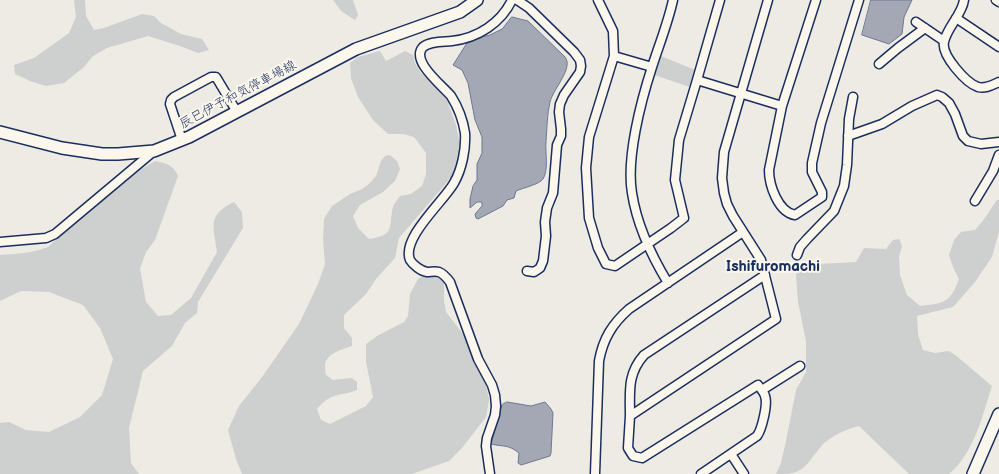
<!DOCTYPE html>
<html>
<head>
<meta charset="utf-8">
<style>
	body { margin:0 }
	canvas { display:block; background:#eeebe4 }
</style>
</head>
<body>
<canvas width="999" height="474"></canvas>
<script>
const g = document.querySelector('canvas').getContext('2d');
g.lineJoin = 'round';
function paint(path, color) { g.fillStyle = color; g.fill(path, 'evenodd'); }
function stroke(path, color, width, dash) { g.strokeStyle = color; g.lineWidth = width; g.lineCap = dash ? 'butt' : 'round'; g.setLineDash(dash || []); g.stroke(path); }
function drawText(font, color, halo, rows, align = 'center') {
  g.font = font + ' "Balsamiq Sans","Klee One",sans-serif'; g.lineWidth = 4; g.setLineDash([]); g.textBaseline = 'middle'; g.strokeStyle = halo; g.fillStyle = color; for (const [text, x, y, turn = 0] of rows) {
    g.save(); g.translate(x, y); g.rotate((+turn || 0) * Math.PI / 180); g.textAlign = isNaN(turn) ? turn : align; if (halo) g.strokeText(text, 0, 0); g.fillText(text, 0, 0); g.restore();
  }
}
const green = new Path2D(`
	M74 0H85L86 16 94 30 104 28 142 14 154 16 161 23 181 34 202 39 209 50 198 53 180 46 148 36 107 48 93 56 84 67 64 83 46 86 30 81 15 74 14 65 34 58 69 33 76 17Z
	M333 0H353L358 15 355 20 341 11Z
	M380 51 386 61 405 51 413 55 415 63 421 73 432 83 447 100 456 125 461 149 454 174 399 238 395 258 376 279 366 294 344 315V328L352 338V346C344 349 327 353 325 364 325 367 325 372 326 375L333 380 352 378 357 382V390C338 397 332 392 317 409L321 420 330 424 366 406 373 397 366 362V344L377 336 404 322 408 316 410 294 418 279 431 271 436 272 444 283V301L446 312 463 334 486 384 489 400 486 417 462 448 449 461 412 474H242L236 459 228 430 239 406 262 377 299 324 318 284 325 264 323 239 324 219 332 206 350 194 362 189 369 184 376 176 381 161 385 156 390 155 397 161 400 169 395 181 383 192 360 205 353 216 358 228 369 239C396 235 388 227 393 207 394 204 397 200 400 196L411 194 422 186 426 174V153L414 137 403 134H388L373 120 358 97 351 78 350 63 358 57Z
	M661 56 695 70 690 87 654 75Z
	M155 161C167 163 173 165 178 176L155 240 146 252 140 269 146 302 158 316 171 315 191 298 217 252C214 226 206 216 234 202L242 212 243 228 198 302 197 313 185 323 172 346 143 371 129 428 131 463 139 474H0V423L9 422 26 430 49 432 80 417 102 395 113 359 100 328 83 305 49 292 21 291 0 301V255C17 254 32 253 48 247 81 216 116 183 155 161Z
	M997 200H999V231L992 257 975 282 953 307 917 316 918 334 923 350 935 353 948 351 954 354 992 386C982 417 974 453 949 474H909L859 426C846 429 834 435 823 444 820 447 818 451 815 454 802 472 798 474 776 474L781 463 786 441 796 390 806 372V341L798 302 796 275 800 265 856 262 864 248 886 249 893 240 899 239 902 246 899 257 900 275 907 295 920 306C945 303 950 303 959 279L953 267 949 255 954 240 961 232 975 230 982 222Z`);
const water = new Path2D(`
	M871 0H912L904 17 902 34 889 44 862 35Z
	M512 17 528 21 565 57C574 68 553 89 550 102 547 114 547 129 546 142 545 153 549 169 543 179 540 184 523 188 516 191L514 198 507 200 503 206 478 219 476 218 475 214 482 206V202H477L470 208V199L473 186 477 180V164L482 153V137L475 120 468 83 462 70 453 65 467 43 481 37 490 35 502 29Z
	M507 402 531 406 545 402 551 409 553 413 551 453 550 456 521 465 518 463 519 453C508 444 503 447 491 444L502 405Z`);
const minor = new Path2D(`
	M517 0 529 8 574 52 580 60 581 66 580 72 564 95 560 104 559 112 561 129V136L557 145 553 193 547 208 545 222 546 236 543 261 540 268 534 272 527 271
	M598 0 613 31 614 56 589 137 586 168 589 218 598 248 606 264 615 266 671 228 684 218 675 180 679 140 697 80 720 0
	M816 0 782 106 769 170C769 185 778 212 795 215L822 197V192L812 172V163L821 123 859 0
	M964 0C962 15 947 27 944 42 941 55 966 83 978 87 986 89 992 85 999 82
	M996 0 999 2
	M956 18 999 47
	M916 22 944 41
	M614 56 652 67
	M879 64 898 48 925 28
	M697 80 782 106
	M848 136 882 124 912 106 937 95 942 97 949 103 955 114 963 136 968 141 981 144 999 142
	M182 140 170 104 171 100 174 97 211 77H216L237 112
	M975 201 993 171 999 155
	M0 242 46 238 55 234 154 151
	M797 255 800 247 807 239 834 211 844 186 847 165 849 119 853 97
	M668 283C651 255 637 226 632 193 626 158 641 101 652 67 659 45 668 23 673 0
	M762 390 800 366
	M630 416C630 392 627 374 644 355L765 275
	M731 454 744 474
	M490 474 486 446 487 438 495 415 496 406 495 395 492 385 478 359 450 282C447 278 444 274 439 272 435 271 431 272 427 272 421 271 413 265 410 260 401 238 444 201 454 183 462 169 466 149 465 133 463 120 458 107 451 96 443 86 410 61 423 47 430 41 444 42 452 41 478 38 501 23 512 0
	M595 474 599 361C603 339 612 324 629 309L743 232
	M701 474 757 436C762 429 768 404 765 396 764 392 760 388 758 385L642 458 633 456 628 448 630 416 776 319 761 260 733 216 727 204 724 193 722 178 724 152 768 0`);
const major = new Path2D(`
	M0 132 62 148 102 154H118L154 151 189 137 356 49 460 12 477 0
	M973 474 999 414`);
const streetNames = [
	["辰巳伊予和気停車場線",238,95,-28]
];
const quarterNames = [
	["Ishifuromachi",773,267]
];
paint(green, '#cecfcf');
paint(water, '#a3a8b4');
stroke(water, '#6d7892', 1);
stroke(minor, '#1b2f5e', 11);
stroke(major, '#1b2f5e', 14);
stroke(minor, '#fbf7ec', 8);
stroke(major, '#fbf7ec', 11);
drawText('13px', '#1b2f5e', '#fbf7ec', streetNames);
drawText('bold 15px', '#1b2f5e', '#fbf7ec', quarterNames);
</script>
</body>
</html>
